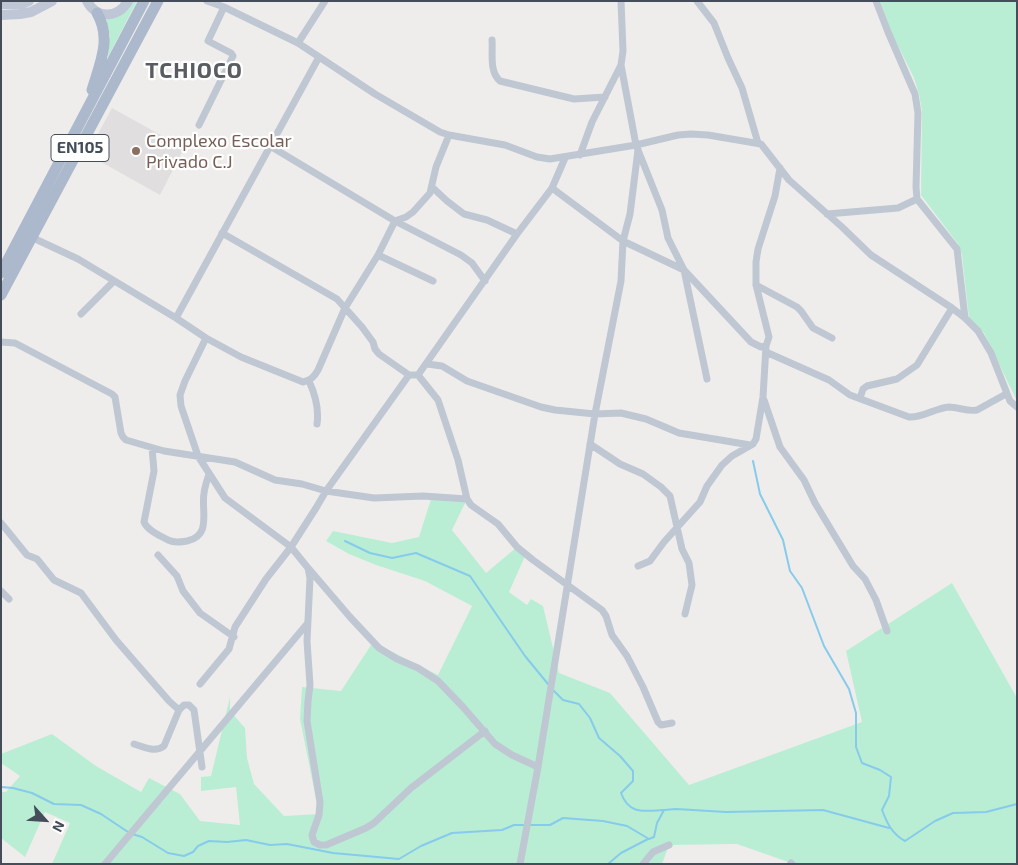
<!DOCTYPE html>
<html>
<head>
<meta charset="utf-8">
<style>
	body { margin:0 }
	#map { position:relative; width:1018px; height:865px; overflow:hidden; background:#efedec; font-family:"Exo 2",sans-serif }
	canvas { display:block }
	.frame { position:absolute; inset:0; border:2px solid #454d5a; pointer-events:none }
	.north { position:absolute; left:20px; top:795px; width:50px; height:50px; -webkit-text-stroke:4px #fff; paint-order:stroke; rotate:116deg; font-size:14px; font-weight:700; line-height:20px; text-align:center; color:#454d5a }
	.north::after { content:''; display:block; margin:auto; width:18px; height:22px; background:#454d5a; clip-path:polygon(50% 0,100% 100%,50% 72%,0 100%) }
</style>
</head>
<body>
<div id="map">
<canvas width="1018" height="865"></canvas>
<div class="frame"></div>
<div class="north">N</div>
</div>
<script>
const g = document.querySelector('canvas').getContext('2d');
g.lineJoin = 'round';
function paint(path, color) { g.fillStyle = color; g.fill(path, 'evenodd'); }
function stroke(path, color, width, dash) { g.strokeStyle = color; g.lineWidth = width; g.lineCap = dash ? 'butt' : 'round'; g.setLineDash(dash || []); g.stroke(path); }
function drawText(font, color, halo, rows, align = 'center') {
  g.font = font + ' "Exo 2",sans-serif'; g.lineWidth = 4.5; g.setLineDash([]); g.textBaseline = 'middle'; g.strokeStyle = halo; g.fillStyle = color; for (const [text, x, y, turn = 0] of rows) {
    g.save(); g.translate(x, y); g.rotate((+turn || 0) * Math.PI / 180); g.textAlign = isNaN(turn) ? turn : align; if (halo) g.strokeText(text, 0, 0); g.fillText(text, 0, 0); g.restore();
  }
}
const education = new Path2D(`
	M112 108 184 148 160 195 87 154Z`);
const green = new Path2D(`
	M133 1H137L108 57 110 35 106 20C118 16 127 14 133 1Z
	M880 1H1017V401L984 333 969 318 962 255 958 244 921 195 922 111 919 94 914 78 891 32Z
	M432 496 467 499 452 530 486 573 517 547 526 554 509 592 527 605 531 599 543 606 559 673 610 693 689 785 862 722 846 651 952 583 1017 698V864H794L737 844 669 845 662 864H52L70 823 45 812 25 857 1 838V792H6L20 776 1 763V754L52 734 96 766 141 792 149 778 180 794 200 821 240 825 236 787 201 791V777L211 776 230 697V711L245 728 247 758 254 784 284 816 319 814 300 719 302 687 341 691 373 642 438 675 472 606 425 581 376 565 349 554 326 541 333 531 392 543 419 537Z`);
const stream = new Path2D(`
	M753 461 760 494 783 540 790 571 802 588 824 646 849 689 856 713V747L862 763 880 770 891 777 889 796 882 810C887 823 892 834 905 841L935 821 953 813 986 812 1017 804
	M345 541 370 553 392 558 416 553 470 576 525 656 548 684
	M553 690 563 700 579 704 590 718 599 738 620 756 633 771V781L621 793C629 815 644 811 663 810
	M1 787 13 788 32 793 54 804 81 805 101 814 128 832
	M530 825H550L563 818 603 821 627 826 649 839 654 837 657 823 664 810 676 809 726 812 823 810 889 828
	M132 834 142 837 168 853 184 856 193 852 198 846 209 841 227 842 246 840 270 845 287 844 333 853 399 859 421 846 452 833 502 830 514 825H526
	M608 864 621 853 648 839`);
const street = new Path2D(`
	M207 1 224 7 298 43 375 94 440 132 449 135 505 145 537 157 550 159 636 145 678 135 691 134 708 135 761 144 789 180 842 227 871 255 952 308 965 318 978 331 991 353 1010 401 1017 407
	M697 1 714 23 728 58 742 88 758 143
	M876 1 888 32 915 94 918 113 916 187 917 199 957 249 965 318
	M492 40C493 53 489 72 500 81L574 99 605 97
	M298 43 325 1
	M621 65 636 145 662 210 668 238 684 270 751 342 761 347 766 346
	M199 125 233 56 231 53 208 41 224 7
	M270 146 395 221 461 255 472 263 485 281
	M580 155 592 122 621 65 623 51 621 1
	M432 187 447 201 464 214 487 220 517 234
	M552 188 623 241 684 270
	M827 214 898 208 917 199
	M222 233 337 299 362 327 373 342 375 349 379 354 409 375H418L438 400 458 460 467 499 471 505 498 524 517 547 533 560 602 610 606 616 612 635 627 656 643 687 658 722 661 725 672 723
	M31 237 78 259 176 318 206 338 241 357 303 382C311 380 314 377 318 370L345 308 378 255 395 221 406 217 413 212 430 193 436 167 449 135
	M378 255 433 281
	M684 270 707 379
	M756 285 797 307 801 311 813 328 832 338
	M81 314 114 281
	M176 318 319 57
	M206 338 185 381 180 395 181 406 198 456 225 498 291 547 308 568 310 578 307 641 310 685 308 701 307 721 320 802 319 815 312 835 314 842 320 845H326L366 828 374 823 411 788 485 731
	M1 342 15 343 112 394 115 397 121 433 123 437 126 440 164 451 235 462 275 480 302 484 326 491 374 498 423 496 467 499
	M766 352 829 380 850 395 909 417C923 418 935 408 949 407 958 407 968 412 977 410L1006 394
	M427 364 442 366 467 381 541 407 555 410 595 414 621 413 646 419 679 433 750 445
	M418 375 517 234 552 188 565 158
	M309 381C315 394 319 410 317 424
	M860 398 863 389 867 386 897 379 917 365 952 308
	M764 400 780 447 804 480 815 503 853 566 865 579 876 600 887 631
	M590 444 620 464 643 474 661 487 670 496 682 549 689 563 692 585 685 614
	M152 448 154 471 144 522C147 530 160 536 168 540 175 543 180 542 187 541 212 536 201 511 204 493 205 486 207 480 209 474
	M1 523 27 555 37 559 54 580 81 593 116 640 169 701 179 710
	M158 555 177 576 183 591 200 613 234 637
	M638 566 650 561 664 542 700 502 707 486 722 465 732 456 753 444 756 439 763 397 766 346 769 337 756 285V262L758 249 775 196 780 168
	M309 569 350 617 379 648 397 659 418 668 438 681 463 707 495 744 512 755 538 767
	M1 591 9 599
	M200 684 229 649 235 627 266 579 291 547 316 508 326 491 409 375
	M134 744C144 747 155 753 164 746L179 710 184 705H189L194 710 202 767
	M791 863 792 864
	M105 864 307 624
	M520 864 538 767 595 414 621 281 623 241 630 214 638 150
	M643 864 653 852 669 845`);
const secondary = new Path2D(`
	M87 1C96 19 118 19 128 1
	M1 4H21L29 1
	M1 15 20 14 31 12 52 1`);
const primary = new Path2D(`
	M92 90C100 63 112 39 97 13
	M1 273 144 1
	M1 295 158 1`);
const markers = [
	[136,151,5,"#8d6e63"]
];
const shields = [
	[80,148,58]
];
const shieldNames = [
	["EN105",80,148]
];
const educationNames = [
	["Complexo Escolar",146,141],
	["Privado C.J",146,162]
];
const districtNames = [
	["TCHIOCO",194,71]
];
paint(education, '#e0dede');
paint(green, '#b9eed4');
stroke(stream, '#86cbeb', 2);
stroke(street, '#bfc7d2', 7);
stroke(secondary, '#bfc7d6', 10);
stroke(primary, '#acb8cc', 11);
for (const [x, y, r, color] of markers) { const dot = new Path2D(); dot.arc(x, y, r, 0, 2 * Math.PI); g.fillStyle = color; g.fill(dot); stroke(dot, '#fff', 2); }
for (const [x, y, w] of shields) { const box = new Path2D(); box.roundRect(x - w / 2, y - 13.5, w, 27, 4); g.fillStyle = '#fff'; g.fill(box); stroke(box, '#454d5a', 1); }
drawText('bold 16px', '#454d5a', null, shieldNames);
drawText('18px', '#785e54', '#fff', educationNames, 'left');
g.letterSpacing = '1px';
drawText('bold 22px', '#595c61', '#fff', districtNames);
g.letterSpacing = '0px';
</script>
</body>
</html>
